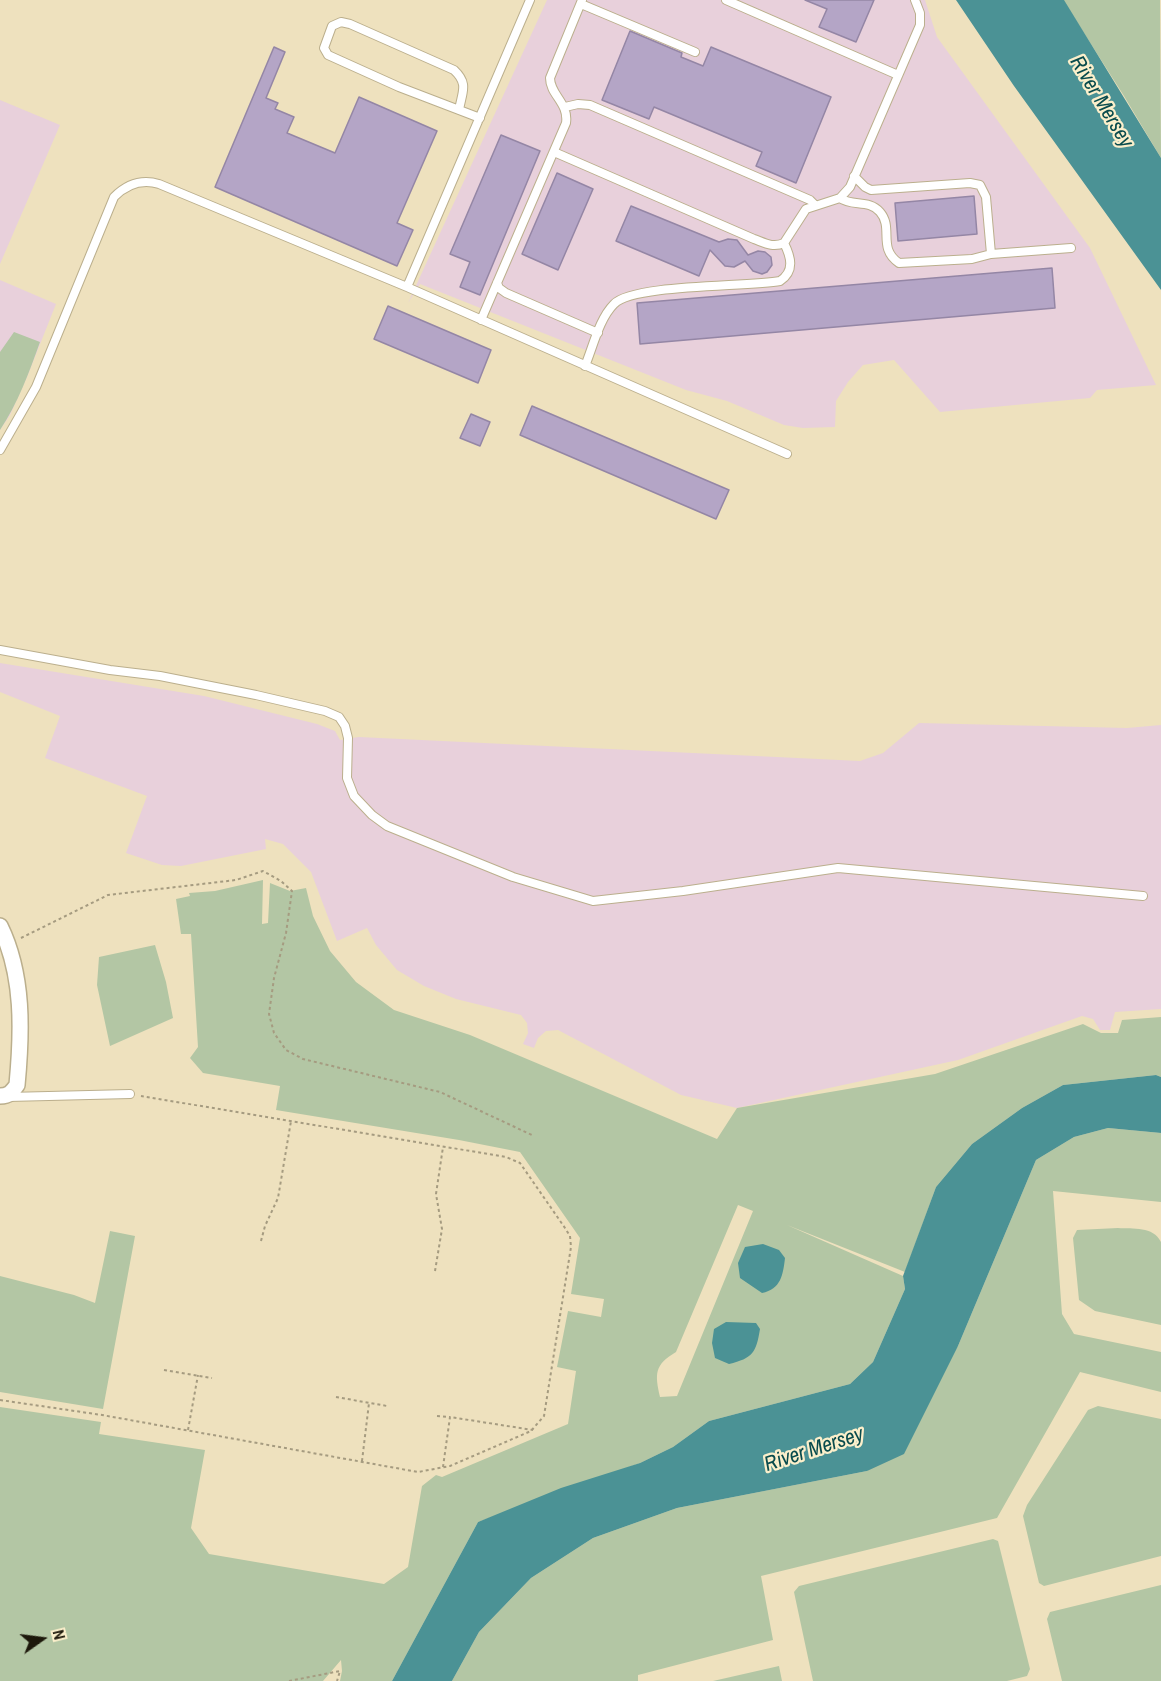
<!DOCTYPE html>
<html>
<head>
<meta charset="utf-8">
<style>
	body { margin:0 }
	#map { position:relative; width:1161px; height:1681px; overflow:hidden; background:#eee1be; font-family:"Archivo Narrow",sans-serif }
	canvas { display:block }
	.north { position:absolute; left:12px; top:1609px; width:60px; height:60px; -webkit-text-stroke:4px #fbefcb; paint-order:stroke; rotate:76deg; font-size:16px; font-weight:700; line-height:24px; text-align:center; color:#1d180b }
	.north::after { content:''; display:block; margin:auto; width:21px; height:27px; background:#1d180b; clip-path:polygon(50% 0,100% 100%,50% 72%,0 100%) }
</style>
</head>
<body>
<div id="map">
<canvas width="1161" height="1681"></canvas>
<div class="north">N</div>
</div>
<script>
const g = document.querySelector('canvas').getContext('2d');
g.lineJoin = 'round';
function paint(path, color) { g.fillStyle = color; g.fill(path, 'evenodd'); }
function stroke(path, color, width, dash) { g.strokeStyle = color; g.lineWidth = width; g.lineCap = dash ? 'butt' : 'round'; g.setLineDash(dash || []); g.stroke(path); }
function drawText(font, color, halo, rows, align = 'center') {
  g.font = font + ' "Archivo Narrow",sans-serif'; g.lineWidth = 4.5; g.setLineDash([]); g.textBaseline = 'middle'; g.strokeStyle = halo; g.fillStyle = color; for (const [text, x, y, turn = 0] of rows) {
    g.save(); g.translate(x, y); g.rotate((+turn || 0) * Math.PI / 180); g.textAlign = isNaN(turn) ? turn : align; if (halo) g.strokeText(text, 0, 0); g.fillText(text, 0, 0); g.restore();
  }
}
const industrial = new Path2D(`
	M547 0H925L937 37 1090 248 1156 385 1097 390 1090 398 940 412 894 360 863 365 848 382 836 401 835 427 803 428 784 425 727 401 686 390 420 284 408 303Z
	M0 100 60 125 0 264Z
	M0 280 56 304 27 377 10 415 0 430Z
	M0 663 204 696 317 724 335 731 340 740 359 737 860 761 883 753 919 723 1127 728 1161 725V1009L1115 1012 1110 1030H1100L1093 1019 1082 1016 958 1060 737 1108 681 1095 558 1030 546 1031 538 1038 534 1048 523 1044 528 1033 527 1023 521 1015 456 999 424 986 397 970 376 945 367 928 337 941 311 872 283 844 265 839 266 849 181 866 162 865 126 853 147 796 45 758 60 716 0 692Z`);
const green = new Path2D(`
	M1063 0H1160L1161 158 1124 96Z
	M14 332 40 342C29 373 18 403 0 430V352Z
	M263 880 262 924 268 923 270 883 290 891 306 888 313 916 330 951 356 982 394 1010 470 1035 717 1139 737 1108 935 1074 1083 1024 1101 1033H1118L1122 1020 1161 1017V1077L1156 1075 1063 1085 1022 1108 972 1144 936 1187 905 1272 787 1225 903 1276 905 1289 873 1362 850 1384 709 1421 673 1447 640 1463 478 1522 392 1681H340L342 1671 341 1660 323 1681H0V1407L101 1422 99 1434 205 1450 191 1528 209 1554 384 1584 408 1567 422 1486 436 1475 442 1477 568 1424 576 1371 557 1367 568 1311 601 1317 604 1299 571 1294 580 1238 520 1152 459 1140 276 1110 280 1086 203 1073 190 1058 198 1047 191 934H181L176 899 190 896 189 893 215 891ZM738 1205 753 1211 677 1396 660 1397C655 1374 654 1365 676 1352Z
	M155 945 166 982 173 1018 110 1046 97 985 99 957Z
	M1108 1128 1161 1133V1202L1053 1191 1062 1314 1074 1334 1161 1352V1392L1080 1372 997 1518 761 1576 773 1640 638 1675V1681H452L479 1632 531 1578 593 1538 677 1508 867 1471 958 1346 1036 1160 1074 1137Z
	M1118 1228C1133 1229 1153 1226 1161 1242V1325L1095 1311 1079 1300 1073 1238 1077 1230Z
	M110 1231 135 1236 103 1409 0 1392V1276L74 1295 95 1303Z
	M1098 1406 1161 1419V1556L1044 1586 1039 1583 1023 1516 1027 1505 1088 1410Z
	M993 1539 998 1541 1030 1669 1027 1676 1007 1681H813L794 1592 799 1586Z
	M1161 1585V1681H1062L1047 1619 1050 1612Z
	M779 1666 782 1681H713Z`);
const water = new Path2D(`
	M956 0H1064L1161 158V290L1014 86Z
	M1156 1075 1161 1077V1133L1108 1128 1074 1137 1036 1160 958 1346 904 1454 867 1471 677 1508 593 1538 531 1578 479 1632 452 1681H392L478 1522 561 1488 640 1463 673 1447 709 1421 850 1384 873 1362 905 1289 903 1276 936 1187 972 1144 1022 1108 1063 1085Z
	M763 1244 779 1250 785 1258C783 1275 781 1289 762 1293L740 1278 738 1263 745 1247Z
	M726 1322 756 1323 760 1329C756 1353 753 1358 729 1364L715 1358 712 1343 714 1329Z`);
const building = new Path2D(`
	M805 0H874L856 42 819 27 827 9Z
	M630 31 682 53 681 57 703 66 711 47 831 97 796 183 756 166 762 152 654 107 649 119 602 100Z
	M274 47 285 52 266 98 278 103 275 109 294 117 287 133 335 153 359 97 437 131 397 223 413 230 397 266 215 187Z
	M501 135 540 151 480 295 460 287 470 262 450 254Z
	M557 173 593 189 558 270 522 254Z
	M974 196 977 234 898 241 895 203Z
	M631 206 719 242 728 239 737 240 748 255 758 251 765 252 771 257 772 265 767 272 762 274 753 271 745 261 734 267 725 266 710 250 699 276 616 241Z
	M1052 268 1055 308 640 344 637 303Z
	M388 306 491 350 478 383 374 339Z
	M532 406 729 490 716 519 520 435Z
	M471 414 490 422 480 446 460 438Z`);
const path = new Path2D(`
	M21 938 108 895 236 880 263 871 281 881 292 891 286 933 274 978 269 1014 274 1033 286 1050 303 1059 440 1092 534 1136
	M261 1241 265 1226 278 1198 291 1121
	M435 1271 442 1229 436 1194 443 1147
	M164 1370 212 1378
	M336 1397 387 1406
	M0 1400 102 1415 418 1472 450 1466 531 1431 544 1416 571 1247 570 1236 565 1228 520 1163 506 1157 141 1096
	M437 1416 450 1417
	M188 1430 198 1375
	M362 1461 369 1403
	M443 1467 450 1417 533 1430
	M289 1681 340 1671 337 1681`);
const lane = new Path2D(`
	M726 0 898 75
	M581 4 695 52
	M565 107 578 104 590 105 810 200 815 205
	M459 110C462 92 469 84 454 70L350 24 341 22 332 26 324 48 328 55 399 87 480 118
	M554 152 754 239C765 243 773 248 784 243L806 209 840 198 850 187 920 25V13L915 0
	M854 176 865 187 871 190 970 183 980 185 986 197 991 254
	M840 198C852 207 869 199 880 212 894 228 877 248 899 263L972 259 991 254 1071 248
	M497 283 499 288 506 293 598 333
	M407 287 530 0
	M481 320 566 123C569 103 550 95 550 78L582 0
	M585 366C593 347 599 319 614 304 633 284 747 287 780 281 795 271 791 257 784 243
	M0 450 36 387 114 197C127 184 142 179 159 184L407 287 787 454
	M0 650 110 670 160 676 256 695 325 711 339 717 345 726 348 738 347 778 354 796 372 815 387 826 513 877 593 901 683 891 838 868 1143 896
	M8 1097 130 1094`);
const street = new Path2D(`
	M0 926C24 975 22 1032 17 1085 12 1092 9 1096 0 1096`);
const waterNames = [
	["River Mersey",1101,102,59],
	["River Mersey",814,1450,-18]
];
paint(industrial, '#e8d0db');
paint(green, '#b3c6a4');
paint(water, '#4b9295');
paint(building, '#b4a5c6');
stroke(building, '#9486a5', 1.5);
stroke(lane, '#bbaf8d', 10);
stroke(street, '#bbaf8d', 18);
stroke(path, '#a59b80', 2, [3, 3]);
stroke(lane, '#fff', 8);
stroke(street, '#fff', 15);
drawText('italic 21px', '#094b4d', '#fbefcb', waterNames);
</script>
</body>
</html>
